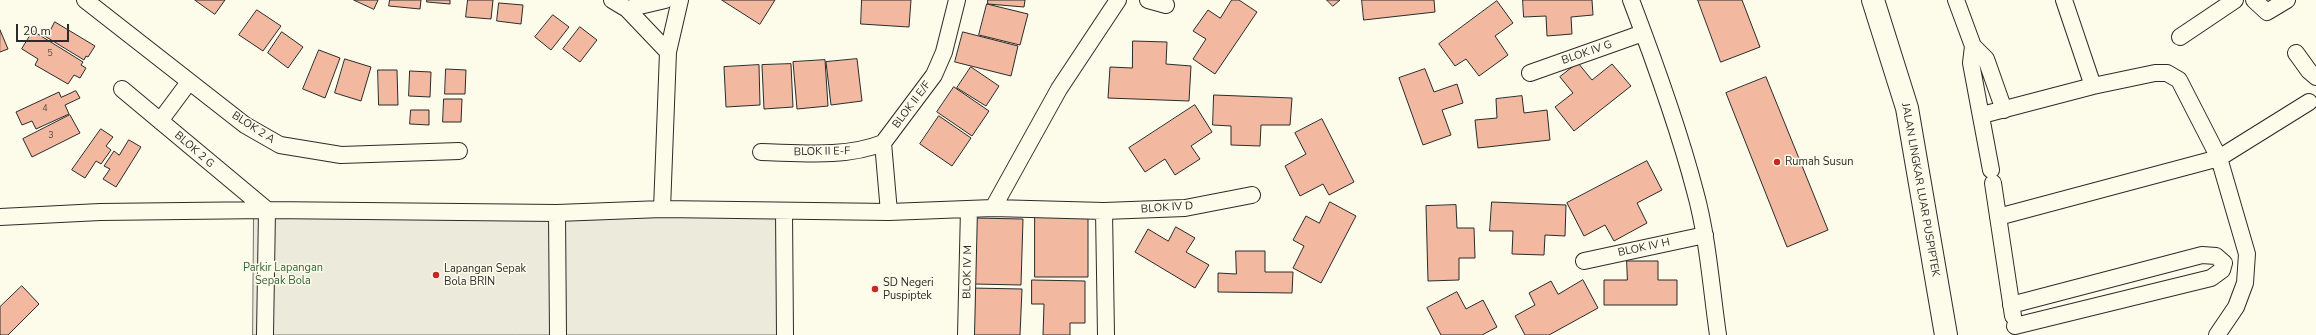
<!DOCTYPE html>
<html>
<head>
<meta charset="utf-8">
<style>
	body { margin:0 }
	#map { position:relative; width:2316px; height:335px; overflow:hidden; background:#fdfbea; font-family:"Nunito Sans",sans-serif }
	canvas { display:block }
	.scale { position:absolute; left:16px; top:24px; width:53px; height:18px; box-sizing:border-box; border:2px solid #2b2b2b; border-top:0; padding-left:5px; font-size:12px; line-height:14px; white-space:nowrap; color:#2b2b2b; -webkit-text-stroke:3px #fdfbea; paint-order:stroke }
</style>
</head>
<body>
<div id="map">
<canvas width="2316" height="335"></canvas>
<div class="scale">20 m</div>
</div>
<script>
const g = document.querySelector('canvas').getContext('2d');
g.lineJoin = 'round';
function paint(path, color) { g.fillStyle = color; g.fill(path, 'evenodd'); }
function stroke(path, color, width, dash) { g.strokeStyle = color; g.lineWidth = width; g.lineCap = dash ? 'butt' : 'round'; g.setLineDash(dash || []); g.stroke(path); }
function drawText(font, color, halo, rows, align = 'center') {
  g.font = font + ' "Nunito Sans",sans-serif'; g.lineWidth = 3; g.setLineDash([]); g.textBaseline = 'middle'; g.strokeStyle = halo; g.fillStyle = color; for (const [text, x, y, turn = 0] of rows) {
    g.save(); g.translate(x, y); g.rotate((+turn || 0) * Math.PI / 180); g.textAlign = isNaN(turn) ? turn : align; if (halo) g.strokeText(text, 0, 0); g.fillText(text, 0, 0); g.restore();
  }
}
const green = new Path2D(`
	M254 211 780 218 778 335H253Z`);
const building = new Path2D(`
	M195 0H225L215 14Z
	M354 0H378L374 9Z
	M390 0H421L420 9 389 6Z
	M427 0H450V4L427 2Z
	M468 0H493L491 19 466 17Z
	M722 0H775L760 24Z
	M862 0H911L909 27 861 24Z
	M988 0H1025L1024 7 988 4Z
	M1232 0H1239L1257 12 1215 74 1193 59 1206 39 1193 31 1208 10 1220 18Z
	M1327 0H1340L1333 6Z
	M1362 0H1434L1435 12 1364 20Z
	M1523 0H1592L1593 15 1571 17 1572 34 1547 36 1546 16 1524 17Z
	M1698 0H1742L1760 47 1721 62Z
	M1497 1 1513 23 1495 36 1508 55 1479 76 1466 59 1455 66 1439 44Z
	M499 3 523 5 521 24 497 21Z
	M987 4 1028 14 1020 45 979 35Z
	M257 10 281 26 263 51 239 35Z
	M553 15 569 27 551 50 535 37Z
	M55 22 95 46 88 57 86 56 84 60 43 35 46 30 49 32Z
	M580 27 597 40 580 62 563 49Z
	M0 30 8 49 0 52Z
	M33 31 83 62 81 65 86 68 80 78 74 75 68 84 35 65 38 59 22 49Z
	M282 32 303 47 288 68 268 53Z
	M963 32 1018 46 1011 76 955 62Z
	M1133 41 1167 42 1166 64 1191 66 1189 101 1108 98 1110 67 1132 68Z
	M319 50 340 58 325 98 303 89Z
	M345 59 371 67 361 101 335 93Z
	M857 59 862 101 831 105 826 62Z
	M825 60 828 106 797 109 793 62Z
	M1578 63 1592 80 1612 64 1631 86 1574 131 1555 107 1573 93 1560 77Z
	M791 64 793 107 764 109 762 65Z
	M759 65 760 105 726 107 724 67Z
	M971 67 999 86 986 106 957 88Z
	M446 69 466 70 465 94H445Z
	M1425 69 1434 92 1457 84 1463 103 1442 110 1451 135 1423 145 1399 78Z
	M378 70H397L398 105H379Z
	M410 71 431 72 430 97 409 96Z
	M1766 77 1828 230 1787 247 1726 93Z
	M954 87 989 111 972 136 937 112Z
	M76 91 80 98 65 105 69 114 36 129 32 121 22 125 16 112 59 92 61 97Z
	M1214 95 1292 98 1290 125H1261L1260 146 1231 145V126L1213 125Z
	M1522 96 1524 113 1547 110 1550 140 1478 148 1475 120 1497 118 1496 99Z
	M444 99H462L461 122H443Z
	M1195 105 1212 132 1191 146 1200 159 1175 175 1165 159 1145 172 1129 148Z
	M411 110H429V125L410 124Z
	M70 115 80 133 32 157 23 139Z
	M939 116 971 138 952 166 920 144Z
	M1322 119 1354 182 1329 195 1323 184 1300 196 1285 166 1306 154 1295 133Z
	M101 129 113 137 106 146 111 150 101 164 96 161 85 178 72 170Z
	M129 140 141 147 116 187 103 179 110 169 104 166 114 151 119 155Z
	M1647 161 1662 190 1637 203 1647 223 1614 241 1605 225 1584 236 1567 203Z
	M1330 202 1356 216 1321 283 1293 268 1304 246 1293 240 1306 216 1319 223Z
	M1492 202 1566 205 1565 236 1545 235 1544 255 1512 254 1513 231H1490Z
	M1456 205 1457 228H1474L1475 258H1459V280L1428 281 1426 206Z
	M1035 215H1088V277H1035Z
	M975 218 1023 219 1021 285 974 284Z
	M1176 227 1195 238 1186 252 1209 265 1195 288 1135 252 1148 229 1168 241Z
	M1236 251H1265V272H1293L1292 293 1218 292V273L1236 274Z
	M1627 261H1658V280H1677V305H1604V280H1627Z
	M1032 280 1085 281V323H1070V335H1043L1044 304H1032Z
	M1583 280 1598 308 1549 335H1525L1515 316 1535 305 1529 293 1551 281 1558 294Z
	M22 286 39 304 8 335H0V307Z
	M971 288 1022 289 1020 335H969Z
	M1457 292 1466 309 1483 300 1497 327 1482 335H1441L1427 308Z`);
const minor = new Path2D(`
	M85 0 245 125 280 145 341 155 459 151
	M612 0 627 9 668 52
	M1148 0 1166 5
	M1631 0C1655 63 1678 126 1695 191 1708 238 1711 287 1718 335
	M1956 0 1973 46 1971 63 1991 170
	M2064 0 2093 86
	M2254 0 2267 12 2287 0
	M627 9 665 0
	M2180 37 2235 0
	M1973 46 1986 59 2004 110
	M2296 53 2309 71 2316 77
	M1530 73 1643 33
	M122 89 267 210
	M1982 115 2093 86 2155 73H2167L2179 80 2219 158 2247 254 2245 283 2236 307 2217 335
	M160 121 189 82
	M761 152C801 153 845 158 883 143
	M1993 183 2013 316
	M993 208 1104 211 1185 208 1252 195
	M662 209 668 52 680 0
	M784 211 785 335
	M1104 211 1106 335
	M889 212 883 143 934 75 944 52 957 0
	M557 213 558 335
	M0 217 100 212 267 210
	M1998 217 2219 158 2309 102
	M1584 261 1705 235
	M2011 305 2202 255 2216 256 2224 263 2222 270 2211 278 2015 326
	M265 335 267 210 557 213 662 209 889 212 993 208 1059 89 1118 0
	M966 335 969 209`);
const primary = new Path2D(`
	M1873 0 1907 108 1946 335`);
const markers = [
	[1777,162,4,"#c62828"],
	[436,275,4,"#c62828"],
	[875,289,4,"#c62828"]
];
const numberNames = [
	["5",50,54],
	["4",45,109],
	["3",51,136]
];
const streetNames = [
	["BLOK IV G",1587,53,-19],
	["BLOK II E/F",912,105,-53],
	["BLOK 2 A",253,128,33],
	["BLOK 2 G",194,150,41],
	["BLOK II E-F",822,152,-1],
	["JALAN LINGKAR LUAR PUSPIPTEK",1920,190,80],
	["BLOK IV D",1167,208,-4],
	["BLOK IV H",1644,248,-12],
	["BLOK IV M",968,272,-89]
];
const poiNames = [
	["Rumah Susun",1785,162],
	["Lapangan Sepak",444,269],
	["Bola BRIN",444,282],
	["SD Negeri",883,283],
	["Puspiptek",883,296]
];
const parkNames = [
	["Parkir Lapangan",283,268],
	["Sepak Bola",283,281]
];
paint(green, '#ecebdb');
stroke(green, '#74746e', 1);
paint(building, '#f2b8a0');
stroke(building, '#2b2b2b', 1);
stroke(minor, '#2b2b2b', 18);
stroke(primary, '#2b2b2b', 24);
stroke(minor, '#fdfbea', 16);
stroke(primary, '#fdfbea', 22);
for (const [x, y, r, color] of markers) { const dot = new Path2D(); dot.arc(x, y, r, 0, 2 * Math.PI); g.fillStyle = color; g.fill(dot); stroke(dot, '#fdfbea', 1.5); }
drawText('9px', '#5d4e48', null, numberNames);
drawText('11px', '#2b2b2b', '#fdfbea', streetNames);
drawText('11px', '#2b2b2b', '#fdfbea', poiNames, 'left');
drawText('11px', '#34623c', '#fdfbea', parkNames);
</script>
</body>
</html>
